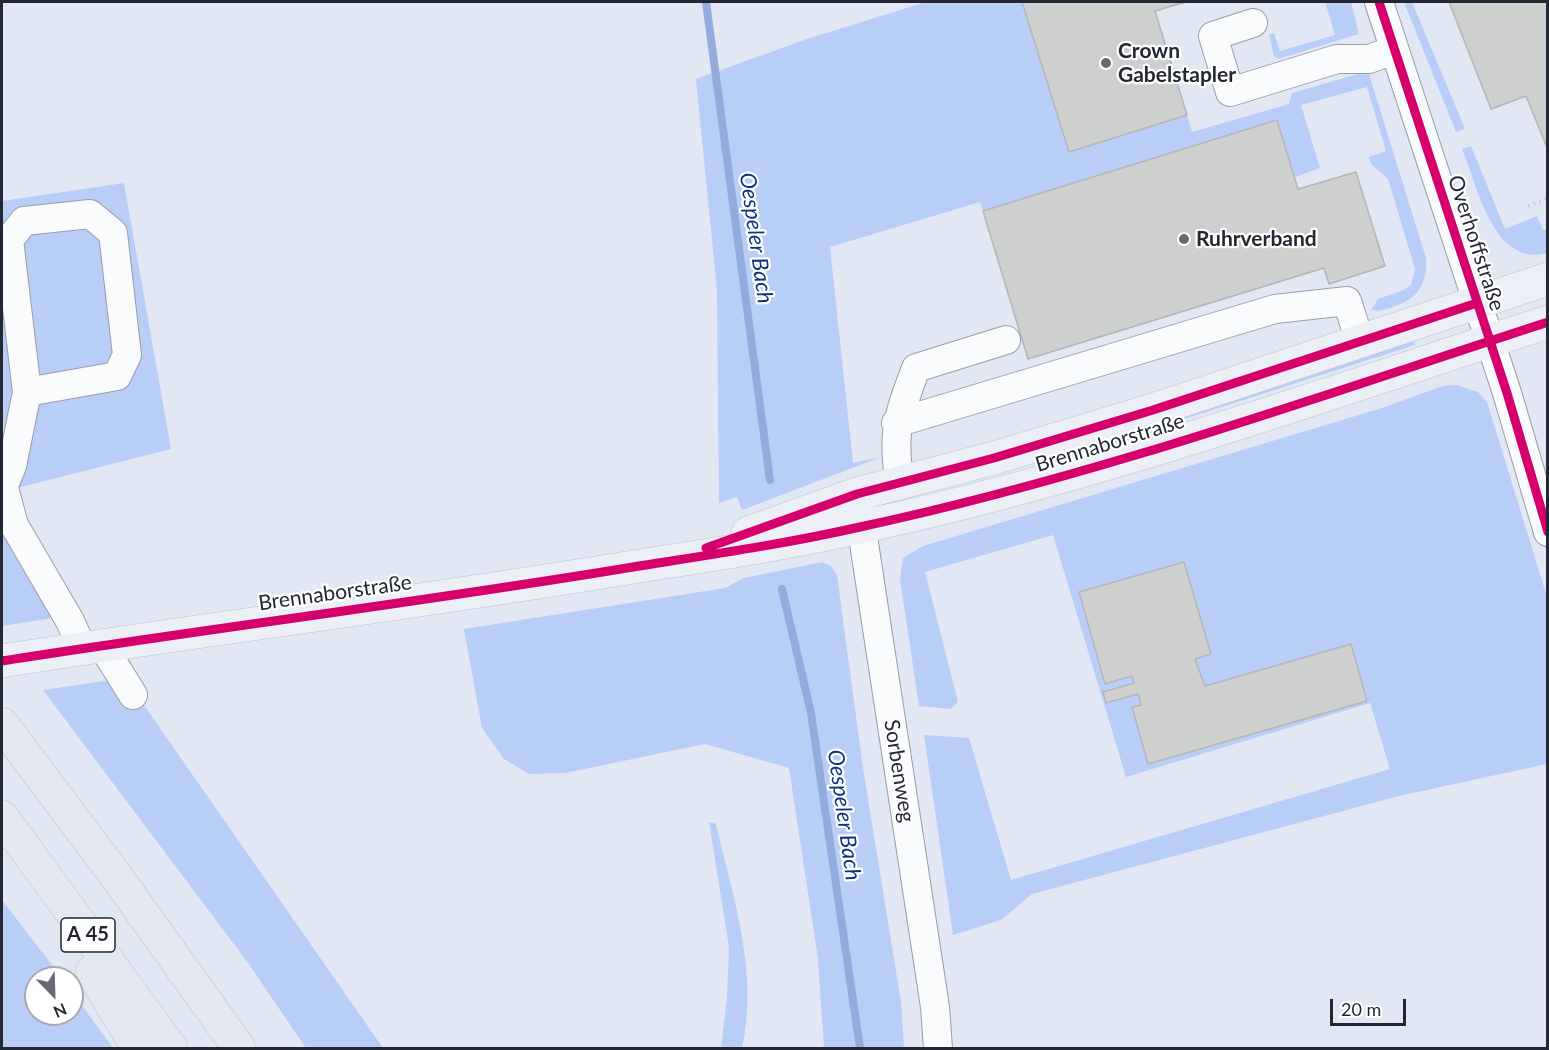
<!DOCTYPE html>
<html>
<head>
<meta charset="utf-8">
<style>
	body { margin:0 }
	#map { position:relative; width:1549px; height:1050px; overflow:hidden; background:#e1e7f3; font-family:Lato,sans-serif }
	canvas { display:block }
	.frame { position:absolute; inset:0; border:3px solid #222731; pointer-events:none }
	.north { position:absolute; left:24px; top:966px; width:60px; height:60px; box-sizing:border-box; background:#fff; border:2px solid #a7a9ad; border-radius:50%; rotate:157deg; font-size:16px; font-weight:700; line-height:24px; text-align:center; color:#222731 }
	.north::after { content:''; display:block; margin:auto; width:21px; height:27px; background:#656a75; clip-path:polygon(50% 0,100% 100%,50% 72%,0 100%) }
	.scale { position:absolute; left:1330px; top:999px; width:76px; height:27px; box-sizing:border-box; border:3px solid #222731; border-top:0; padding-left:8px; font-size:18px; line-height:21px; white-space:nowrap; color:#222731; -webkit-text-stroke:4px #fff; paint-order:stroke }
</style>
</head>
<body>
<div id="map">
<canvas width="1549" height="1050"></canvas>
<div class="frame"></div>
<div class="north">N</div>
<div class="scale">20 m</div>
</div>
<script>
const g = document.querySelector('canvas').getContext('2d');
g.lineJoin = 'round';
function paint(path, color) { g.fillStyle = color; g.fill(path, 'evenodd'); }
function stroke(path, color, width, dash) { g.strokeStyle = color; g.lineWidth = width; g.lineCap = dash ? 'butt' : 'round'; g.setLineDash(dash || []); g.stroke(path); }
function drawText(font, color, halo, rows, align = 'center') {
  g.font = font + ' Lato,sans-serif'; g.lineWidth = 4.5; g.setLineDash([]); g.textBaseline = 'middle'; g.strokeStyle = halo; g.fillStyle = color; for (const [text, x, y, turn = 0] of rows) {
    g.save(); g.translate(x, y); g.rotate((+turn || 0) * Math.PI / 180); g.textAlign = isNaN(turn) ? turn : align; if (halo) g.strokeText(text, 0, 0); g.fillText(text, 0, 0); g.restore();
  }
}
const green = new Path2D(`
	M926 2H1022L1069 152 1187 115 1192 132 1289 104 1292 93 1368 71 1426 258C1428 282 1418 299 1395 306 1387 309 1379 312 1371 310L1378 299 1404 290 1411 285 1415 269 1388 179 1371 164 1369 157 1386 151 1367 87 1301 105 1320 168 1295 177 1277 120 983 211 980 202 830 247 853 463 881 457 742 510 737 497 719 503 717 291 696 79 807 39Z
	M1325 2H1351L1359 34 1278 59 1274 56 1269 35 1274 33 1280 51 1335 35Z
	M1404 2H1412L1465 129 1456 132Z
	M1471 146 1505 229 1537 216 1543 230 1547 229V253C1493 267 1478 187 1462 149Z
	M124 183 171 449 13 489 2 415V201Z
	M1413 338 1415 345 1159 427 1046 470 1004 477 1060 459 1119 434Z
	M1456 385 1478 392 1487 402 1547 597V764L1399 796 1032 894 1001 920 953 935 924 735 969 738 1011 880 1390 769 1370 703 1126 777 1053 535 925 572 958 702 951 709 919 706 900 579 903 558 923 546 1379 409 1443 386Z
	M2 531 60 617 2 626Z
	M822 562 831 566 837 575 863 768 901 1002 904 1048H824L818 959 789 768 705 744 565 773 529 774 504 759 482 728 464 629 725 588 744 578Z
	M125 678 383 1048H306L246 960 43 690Z
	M709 822 716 824C733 897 759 973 742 1048H721L727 998 729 947Z
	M2 900 62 978H36V1014H72V992L113 1048H2Z`);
const stream = new Path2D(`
	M706 2 770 480
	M782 589 811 713 860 1048`);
const building = new Path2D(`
	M1022 2H1186L1155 11 1187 115 1069 152Z
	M1449 2H1548V150L1526 96 1491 109Z
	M1277 120 1298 189 1356 172 1385 266 1329 284 1324 268 1028 359 983 211Z
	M1184 562 1211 654 1195 659 1205 686 1351 644 1367 701 1148 764 1132 707 1141 705 1138 694 1106 703 1103 692 1134 683 1132 676 1105 684 1079 592Z`);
const path = new Path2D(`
	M1528 206 1548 198`);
const minor = new Path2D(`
	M1379 2 1507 393 1548 532
	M1253 23 1213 36 1230 92 1337 59H1369L1394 50
	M896 423 1275 309 1347 301 1360 342
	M2 480 14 525 70 621 82 648
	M900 483C891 432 899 414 916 368L1006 340
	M3 488 12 466 27 392 117 376 127 355 113 233 90 214 24 221 9 240 27 392
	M858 504 935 1007 938 1048
	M102 645 133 695`);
const major = new Path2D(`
	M748 533 857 494 994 458 1153 410 1548 279
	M2 661C212 628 423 602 633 567 709 555 785 544 860 527 1094 477 1320 396 1548 322`);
const highway = new Path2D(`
	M2 724 116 876 239 1048
	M2 817 171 1048
	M92 972 138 1048`);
const cycleway = new Path2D(`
	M1379 2 1507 393 1548 532
	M706 548 857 494 994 458 1153 410 1477 303
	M2 661C212 628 423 602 633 567 709 555 785 544 860 527 1094 477 1320 396 1548 322`);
const markers = [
	[1106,63,6,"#656a75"],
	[1184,239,6,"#656a75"]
];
const shields = [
	[88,935,54]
];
const shieldNames = [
	["A 45",88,935]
];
const poiNames = [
	["Crown",1118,51],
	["Gabelstapler",1118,75],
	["Ruhrverband",1196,239]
];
const streetNames = [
	["Overhoffstraße",1476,243,72],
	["Brennaborstraße",1110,443,-17],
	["Brennaborstraße",335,593,-8],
	["Sorbenweg",899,771,81]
];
const waterNames = [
	["Oespeler Bach",756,238,82],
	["Oespeler Bach",844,815,82]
];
paint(green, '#b8cef7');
stroke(stream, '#93acdd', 8);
paint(building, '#cecfcf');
stroke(building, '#b4b5b5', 1.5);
stroke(minor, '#989da7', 30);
stroke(major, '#c0c3ca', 34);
stroke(highway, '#c0c3ca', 34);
stroke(path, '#c8cace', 4, [1.5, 4.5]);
stroke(minor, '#fafbfd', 28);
stroke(major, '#ecf0f6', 33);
stroke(highway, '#e3e8f1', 33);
stroke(cycleway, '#d6006c', 9);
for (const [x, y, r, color] of markers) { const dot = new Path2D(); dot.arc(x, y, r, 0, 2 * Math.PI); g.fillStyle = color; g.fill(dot); stroke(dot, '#fff', 2); }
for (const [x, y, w] of shields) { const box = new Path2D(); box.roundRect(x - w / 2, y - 17, w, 34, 4.5); g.fillStyle = '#fff'; g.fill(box); stroke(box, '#222731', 1.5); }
drawText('bold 20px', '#222731', null, shieldNames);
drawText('bold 21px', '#222731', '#fff', poiNames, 'left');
drawText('21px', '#222731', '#fff', streetNames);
drawText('italic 22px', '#0f337f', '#fff', waterNames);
</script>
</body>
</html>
